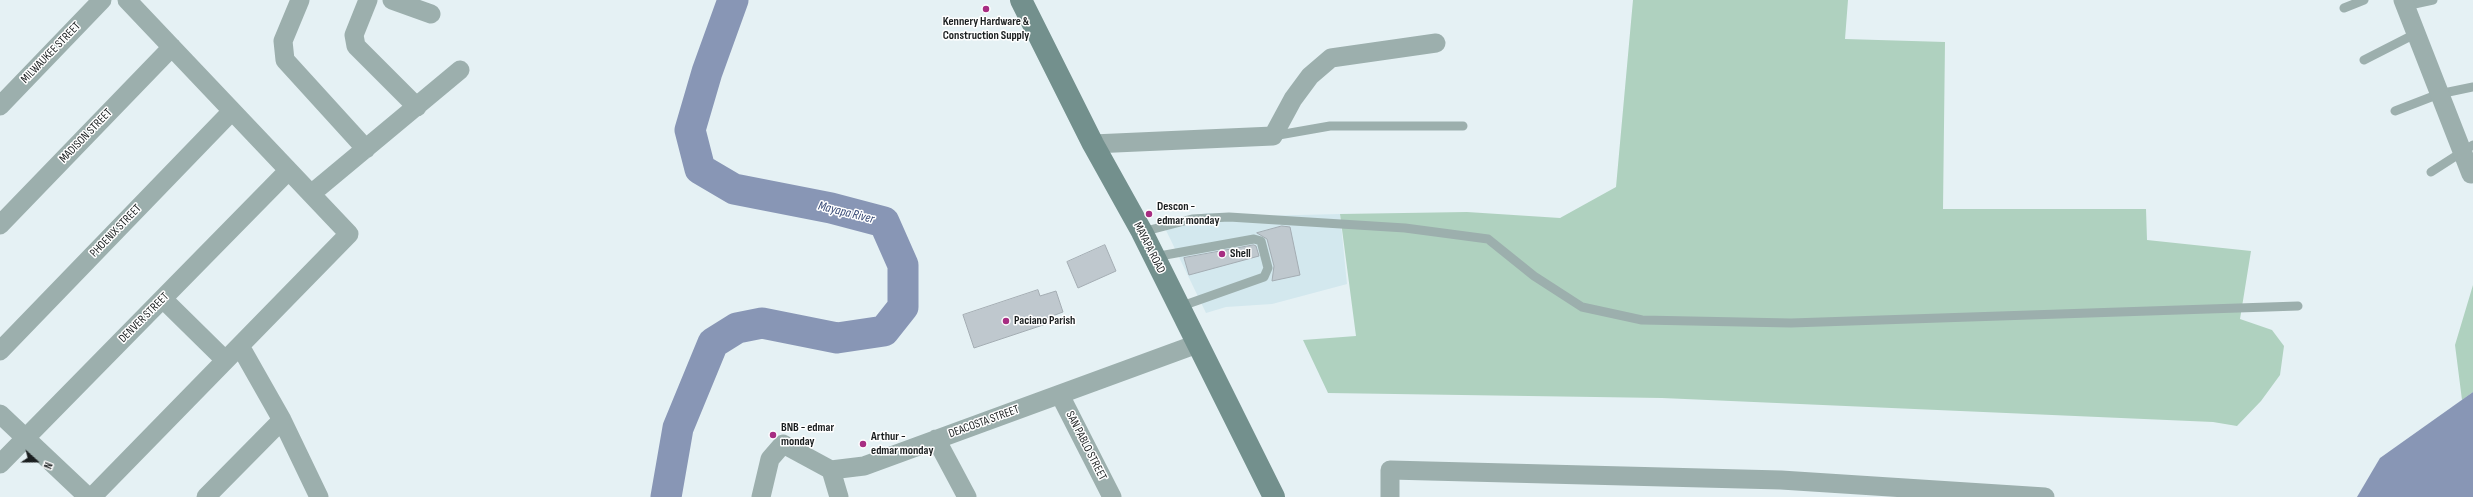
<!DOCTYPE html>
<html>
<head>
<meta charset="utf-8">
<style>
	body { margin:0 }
	#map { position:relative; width:2473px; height:497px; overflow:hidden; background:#e5f1f4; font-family:"Sofia Sans Condensed",sans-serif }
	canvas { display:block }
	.north { position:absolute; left:16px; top:441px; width:40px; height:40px; -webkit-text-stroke:3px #fff; paint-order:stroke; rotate:111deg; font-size:11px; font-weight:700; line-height:16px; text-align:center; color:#1a1e1f }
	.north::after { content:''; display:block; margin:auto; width:14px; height:18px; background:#1a1e1f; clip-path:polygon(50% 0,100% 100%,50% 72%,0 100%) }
</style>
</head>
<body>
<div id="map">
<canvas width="2473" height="497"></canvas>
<div class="north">N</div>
</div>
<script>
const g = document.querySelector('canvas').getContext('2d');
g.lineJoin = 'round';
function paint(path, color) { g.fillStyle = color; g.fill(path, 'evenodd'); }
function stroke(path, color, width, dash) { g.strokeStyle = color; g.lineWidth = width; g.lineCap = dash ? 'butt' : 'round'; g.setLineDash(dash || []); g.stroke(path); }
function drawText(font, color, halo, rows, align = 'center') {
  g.font = font + ' "Sofia Sans Condensed",sans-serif'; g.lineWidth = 3; g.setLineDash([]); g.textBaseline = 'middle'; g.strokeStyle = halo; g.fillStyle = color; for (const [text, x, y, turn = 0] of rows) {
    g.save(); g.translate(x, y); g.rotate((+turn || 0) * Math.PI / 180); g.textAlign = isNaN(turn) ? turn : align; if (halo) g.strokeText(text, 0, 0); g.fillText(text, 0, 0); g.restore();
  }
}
const built = new Path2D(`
	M1207 213 1257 216 1340 214 1347 284 1272 304 1226 307 1206 313 1162 222Z`);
const green = new Path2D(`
	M1633 0H1848L1845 39 1945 42 1943 209H2146L2147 240 2251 251 2240 319 2272 330 2284 346 2280 375 2261 401 2237 426 2213 422 1662 398 1328 393 1303 340 1356 336 1340 214 1467 212 1560 218 1616 187Z
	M2473 285V392L2462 400 2455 345Z`);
const water = new Path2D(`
	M2473 392V497H2357L2380 458Z`);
const river = new Path2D(`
	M666 497 678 428 713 343 737 328 762 323 837 338 884 331 903 307V265L884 222 831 208 734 189 700 169 690 130 707 72 733 0`);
const building = new Path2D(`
	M1282 226 1290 227 1300 275 1272 281 1274 266 1267 239 1257 233Z
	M1105 245 1116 271 1078 288 1067 262Z
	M1254 245 1256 246 1259 256 1189 275 1184 258Z
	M1038 290 1040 296 1056 291 1063 312 1047 318 1049 323 974 348 963 315Z`);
const service = new Path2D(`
	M2405 6 2433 0
	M2344 8 2364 0
	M2364 60 2415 34
	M2395 111 2439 94 2473 87
	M1273 136 1330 126H1463
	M2431 172 2473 145
	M1142 232 1192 219 1229 217 1405 228 1488 239 1534 276 1582 307 1642 320 1791 323 2298 306
	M1154 257 1254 239 1261 241 1268 268 1264 277 1179 307`);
const minor = new Path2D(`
	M300 0 283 41 285 60 366 149
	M368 0 354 35 356 46 417 107
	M392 0 431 14
	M2403 0 2471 174
	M0 106 102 0
	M1093 144 1273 136 1293 99 1310 76 1331 58 1436 43
	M311 194 460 70
	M0 225 172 47
	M163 299 225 360
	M240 346 282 420 319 497
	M0 351 232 111
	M1060 395 1112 497
	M0 414 88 497
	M936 439 967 497
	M0 464 288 171
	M831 470 839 497
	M92 497 349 234 127 0
	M206 497 282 420
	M761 497 770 459 783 444 831 470 864 466 1197 344
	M1390 497V470L1781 480 2045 497`);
const secondary = new Path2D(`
	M1021 0 1093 144 1142 232 1274 497`);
const markers = [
	[986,9,4,"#a72d82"],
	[1149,214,4,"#a72d82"],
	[1222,254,4,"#a72d82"],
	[1006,321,4,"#a72d82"],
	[773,435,4,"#a72d82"],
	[863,444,4,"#a72d82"]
];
const poiNames = [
	["Kennery Hardware &",986,22,"center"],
	["Construction Supply",986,36,"center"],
	["Descon -",1157,207],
	["edmar monday",1157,221],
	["Shell",1230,254],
	["Paciano Parish",1014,321],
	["BNB - edmar",781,428],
	["monday",781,442],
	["Arthur -",871,437],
	["edmar monday",871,451]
];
const streetNames = [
	["MILWAUKEE STREET",51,53,-46],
	["MADISON STREET",86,136,-46],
	["PHOENIX STREET",116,231,-46],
	["MAYAPA ROAD",1149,248,63],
	["DENVER STREET",144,318,-45],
	["DEACOSTA STREET",984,422,-20],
	["SAN PABLO STREET",1086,446,63]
];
const waterNames = [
	["Mayapa River",846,213,14]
];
paint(built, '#d3e8ee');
paint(green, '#afd1bf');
paint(water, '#8896b5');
stroke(river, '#8896b5', 31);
paint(building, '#bfc8ce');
stroke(building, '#a4adb3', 1);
stroke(service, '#9cafad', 9);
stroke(minor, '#9cafad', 19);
stroke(secondary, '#73908d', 22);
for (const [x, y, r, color] of markers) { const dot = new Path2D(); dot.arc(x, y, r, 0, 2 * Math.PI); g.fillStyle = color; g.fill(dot); stroke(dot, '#fff', 1.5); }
drawText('bold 12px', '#1a1e1f', '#fff', poiNames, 'left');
drawText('12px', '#1a1e1f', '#fff', streetNames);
drawText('italic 13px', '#364975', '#fff', waterNames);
</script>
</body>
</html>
